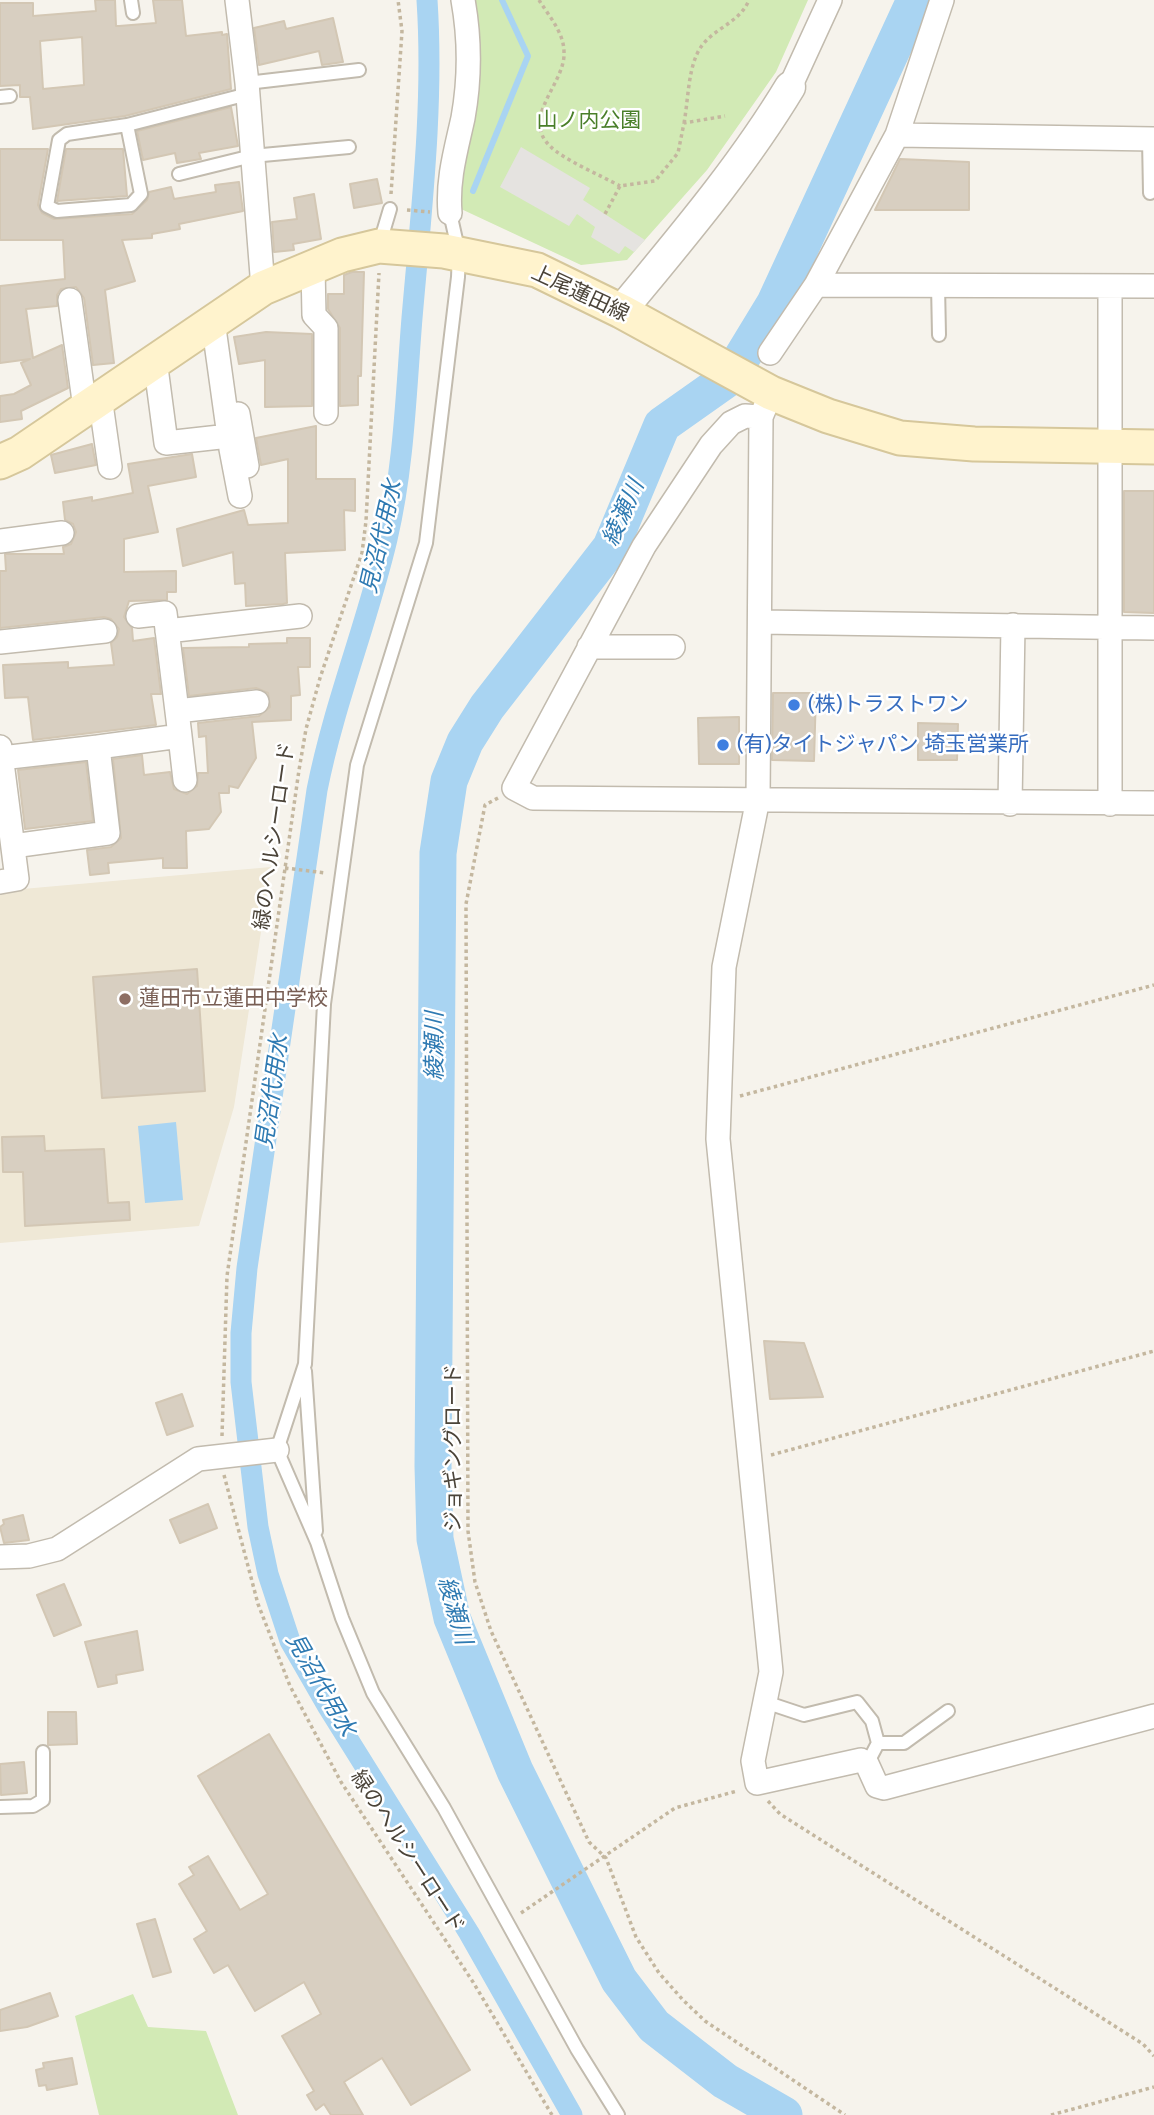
<!DOCTYPE html>
<html>
<head>
<meta charset="utf-8">
<style>
	body { margin:0 }
	canvas { display:block; background:#f6f3ec }
</style>
</head>
<body>
<canvas width="1154" height="2115"></canvas>
<script>
const g = document.querySelector('canvas').getContext('2d');
g.lineJoin = 'round';
function paint(path, color) { g.fillStyle = color; g.fill(path, 'evenodd'); }
function stroke(path, color, width, dash) { g.strokeStyle = color; g.lineWidth = width; g.lineCap = dash ? 'butt' : 'round'; g.setLineDash(dash || []); g.stroke(path); }
function drawText(font, color, halo, rows, align = 'center') {
  g.font = font + ' "Fira Sans","Noto Sans JP",sans-serif'; g.lineWidth = 5; g.setLineDash([]); g.textBaseline = 'middle'; g.strokeStyle = halo; g.fillStyle = color; for (const [text, x, y, turn = 0] of rows) {
    g.save(); g.translate(x, y); g.rotate((+turn || 0) * Math.PI / 180); g.textAlign = isNaN(turn) ? turn : align; if (halo) g.strokeText(text, 0, 0); g.fillText(text, 0, 0); g.restore();
  }
}
const education = new Path2D(`
	M271 867 234 1107 199 1226 0 1243V891Z`);
const green = new Path2D(`
	M471 0H808L776 72 707 170 627 260 581 265 459 208Z
	M133 1994 148 2027 206 2031 238 2115H99L75 2016Z`);
const parking = new Path2D(`
	M521 147 590 188 583 200 645 240 634 252 625 246 619 254 591 237 595 227 577 214 569 226 500 187Z`);
const water = new Path2D(`
	M176 1122 183 1200 145 1203 138 1126Z`);
const stream = new Path2D(`
	M473 191 528 56 502 0`);
const canal = new Path2D(`
	M427 0C434 105 421 213 412 318 406 392 404 467 387 539 367 624 334 704 317 790L247 1268 241 1333V1382L258 1527 268 1574 290 1641 328 1707 469 1933 572 2115`);
const river = new Path2D(`
	M784 2115 725 2081 654 2026 619 1980 515 1771 452 1618 435 1539 433 1466 438 853 449 781 465 742 487 707 611 547 662 425 730 377 775 303 915 0`);
const building = new Path2D(`
	M95 0H115L116 26H119L156 23 153 0H182L186 36 222 32V35L227 34 231 89 125 116 33 129 30 97H20V85L0 86V3H33V16L96 11ZM82 37 84 85 43 89 40 41Z
	M333 18 343 62 322 65 319 51 259 65 254 28 284 21 286 29Z
	M231 107 238 146 199 153 201 159 177 163 175 153 143 160 137 131Z
	M0 149H48L38 205 42 213 54 219 132 214 147 200 149 192 171 187 174 199 216 192 215 185 239 182 243 211 179 224 180 229 152 234V238L122 240 135 281 105 290 114 363 93 365 84 298 76 287 61 289 57 295V306L26 309 33 358 62 345 68 388 21 411 22 419 0 422V396L14 394 31 385 21 363 30 359 0 363V286L65 279 63 240H0Z
	M66 149H123L127 196 57 201Z
	M900 159 969 162V210H875Z
	M377 179 382 203 354 208 350 184Z
	M314 194 321 239 293 244 294 250 274 252 272 222 297 219 294 198Z
	M352 272H364L361 376H358V405L340 406V328L328 309V294H344V275Z
	M266 332 312 334V406L265 407V360L239 364 234 337Z
	M316 426V479H355V511L344 510 345 550 285 553 287 603 283 604 246 606 245 583 235 584 233 552 183 566 177 529 244 510 248 525 288 523V459L261 465 256 438Z
	M92 444 96 465 55 473 51 455Z
	M192 454 196 477 148 486 158 532 124 539V572L176 571V592H167V600L129 601 124 617 132 628 133 641 154 638 161 694H151L156 725 33 740 28 697 5 698 3 665 68 662V668L114 665 111 643 117 637 119 629 111 619 104 617 0 628V571H6L5 554H64L63 547 71 544 76 532 73 524 65 520 63 502 92 497V501L133 493 128 464Z
	M1124 491H1154V613L1124 612Z
	M287 638H310V667H298L300 695 291 696V720L252 722 256 758 238 788 229 786V793H219L221 812 209 829 186 831 187 868H163V858L108 863 109 873 90 875 87 850 111 847 121 838 113 759 142 755 144 775 170 772 174 789 187 794 197 786 198 773H208L206 736 199 737 198 723 259 716 270 707 268 693 256 688 189 696 183 648 249 647V644L287 643Z
	M773 693H816L814 761 772 760Z
	M739 717V764H699L698 718Z
	M918 723 958 724 957 760H918Z
	M86 762 93 821 25 829 18 770Z
	M197 969 205 1091 102 1098 93 977Z
	M44 1136 45 1151 104 1149 108 1203 129 1202 130 1220 25 1226 23 1172H3L2 1137Z
	M764 1341 804 1343 823 1397 770 1399Z
	M182 1394 193 1426 167 1435 156 1403Z
	M208 1504 217 1528 180 1543 170 1520Z
	M23 1515 29 1540 4 1543 0 1527 4 1524 3 1520Z
	M64 1584 81 1625 54 1636 37 1595Z
	M137 1631 143 1670 116 1675 117 1683 98 1687 85 1642Z
	M48 1712H76L77 1744 48 1745Z
	M269 1734 470 2070 411 2105 382 2058 344 2082 363 2115H331L324 2104 316 2110 307 2095 314 2091 282 2036 321 2014 304 1982 255 2011 228 1965 214 1973 194 1939 207 1931 179 1884 194 1875 189 1867 208 1856 240 1910 268 1894 198 1776Z
	M24 1762 27 1793 1 1795 0 1764Z
	M155 1919 171 1972 153 1977 137 1924Z
	M50 1993 58 2016 27 2027 0 2031V2010Z
	M72 2058 77 2084 47 2090 46 2085 39 2086 36 2070 44 2068 43 2063Z`);
const path = new Path2D(`
	M539 0C549 16 564 33 564 52 566 83 520 117 550 146 562 159 602 176 620 186
	M684 123C688 102 688 73 697 54 708 29 739 25 749 0
	M391 194 402 31 398 0
	M407 210 430 212
	M605 214 620 186 655 181 678 153 684 123 725 116
	M498 798 485 805 466 904 468 1531 475 1582 491 1631 589 1842 606 1858 636 1937 659 1973 683 2000 705 2021 845 2115
	M285 868 326 873
	M740 1096 1154 985
	M222 1436 227 1276 299 770 306 729 320 678 362 553 366 521 379 273
	M771 1455 1154 1351
	M224 1475 258 1604 290 1686 341 1782 473 1982 552 2115
	M768 1801 780 1814 1143 2044 1154 2056
	M521 1913 675 1808 737 1791
	M1051 2115 1154 2087`);
const service = new Path2D(`
	M131 0 133 13
	M247 83 359 70
	M0 97 10 96
	M127 125 141 194 131 205 57 211 47 206 59 140 67 134 127 125 248 94
	M1149 139 1150 193
	M179 174 252 156 349 147
	M450 213 459 253 458 277 426 543 357 765 324 1004 305 1364 277 1450 317 1542 342 1618 373 1693 444 1808 577 2049 618 2115
	M379 246 390 209
	M938 285 939 335
	M305 1371 316 1531
	M765 1702 804 1715 857 1702 872 1721 878 1743 867 1764
	M878 1743H904L948 1711
	M0 1807 33 1806 43 1800V1752`);
const minor = new Path2D(`
	M237 0 247 83 263 288
	M790 87 830 0
	M897 135 1154 139
	M450 213C447 180 456 150 463 118 470 79 470 39 463 0
	M313 267 314 315 326 328V413
	M816 285 1154 286
	M1110 286V804
	M70 300 85 408
	M770 353 816 285 897 135 942 0
	M155 360 166 443 229 436 213 321
	M771 393 761 417 758 799 724 967 718 1139 771 1672 753 1761 757 1783 861 1760 867 1764 877 1786 884 1788 1154 1716
	M100 397 110 467
	M238 414 247 466
	M761 417 745 416 731 423 711 445 644 546 514 788 533 798 1154 803
	M231 449 240 496
	M0 541 62 533
	M761 622 1154 628
	M167 631 300 616
	M0 642 105 631
	M589 647H673
	M177 711 257 702
	M180 736 185 780
	M0 747 17 879 0 882
	M98 747 180 736 165 613 138 616
	M1 758 98 747 108 833 13 846
	M1010 804 1013 625
	M0 1557 29 1556 57 1549 198 1459 277 1450`);
const tertiary = new Path2D(`
	M621 311C681 238 741 168 790 87`);
const secondary = new Path2D(`
	M0 462 20 453 263 288 342 255 379 246 444 251 537 270 621 311 771 393 828 416 900 438 974 444 1154 447`);
const markers = [
	[794,705,7,"#3f7fe0"],
	[723,745,7,"#3f7fe0"],
	[125,999,7,"#8d6e63"]
];
const parkNames = [
	["山ノ内公園",589,121]
];
const streetNames = [
	["上尾蓮田線",580,294,25],
	["緑のヘルシーロード",275,836,-82],
	["ジョギングロード",454,1448,-90],
	["緑のヘルシーロード",407,1852,57]
];
const shopNames = [
	["(株)トラストワン",808,705],
	["(有)タイトジャパン 埼玉営業所",737,745]
];
const educationNames = [
	["蓮田市立蓮田中学校",139,999]
];
const waterNames = [
	["綾瀬川",624,513,-66],
	["見沼代用水",382,537,-77],
	["綾瀬川",436,1046,-90],
	["見沼代用水",273,1092,-82],
	["綾瀬川",454,1611,74],
	["見沼代用水",320,1685,60]
];
paint(education, '#efe8d6');
paint(green, '#d2eab5');
paint(parking, '#e5e3e0');
paint(water, '#a9d4f2');
stroke(stream, '#a9d4f2', 6);
stroke(canal, '#a9d4f2', 21);
stroke(river, '#a9d4f2', 37);
paint(building, '#d8cfc1');
stroke(building, '#d3c7b4', 2);
stroke(service, '#c2bbae', 16);
stroke(minor, '#c2bbae', 26);
stroke(tertiary, '#c2bbae', 33);
stroke(secondary, '#d6c79b', 37);
stroke(path, '#c4b79f', 3.5, [3.5, 3.5]);
stroke(service, '#fff', 12);
stroke(minor, '#fff', 23);
stroke(tertiary, '#fff', 30);
stroke(secondary, '#fff3cd', 33);
for (const [x, y, r, color] of markers) { const dot = new Path2D(); dot.arc(x, y, r, 0, 2 * Math.PI); g.fillStyle = color; g.fill(dot); stroke(dot, '#fff', 2.5); }
drawText('21px', '#4a7f2a', '#fff', parkNames);
drawText('21px', '#4b4439', '#fff', streetNames);
drawText('21px', '#366cbe', '#fff', shopNames, 'left');
drawText('21px', '#785e54', '#fff', educationNames, 'left');
drawText('italic 23px', '#2e7ab2', '#fff', waterNames);
</script>
</body>
</html>
